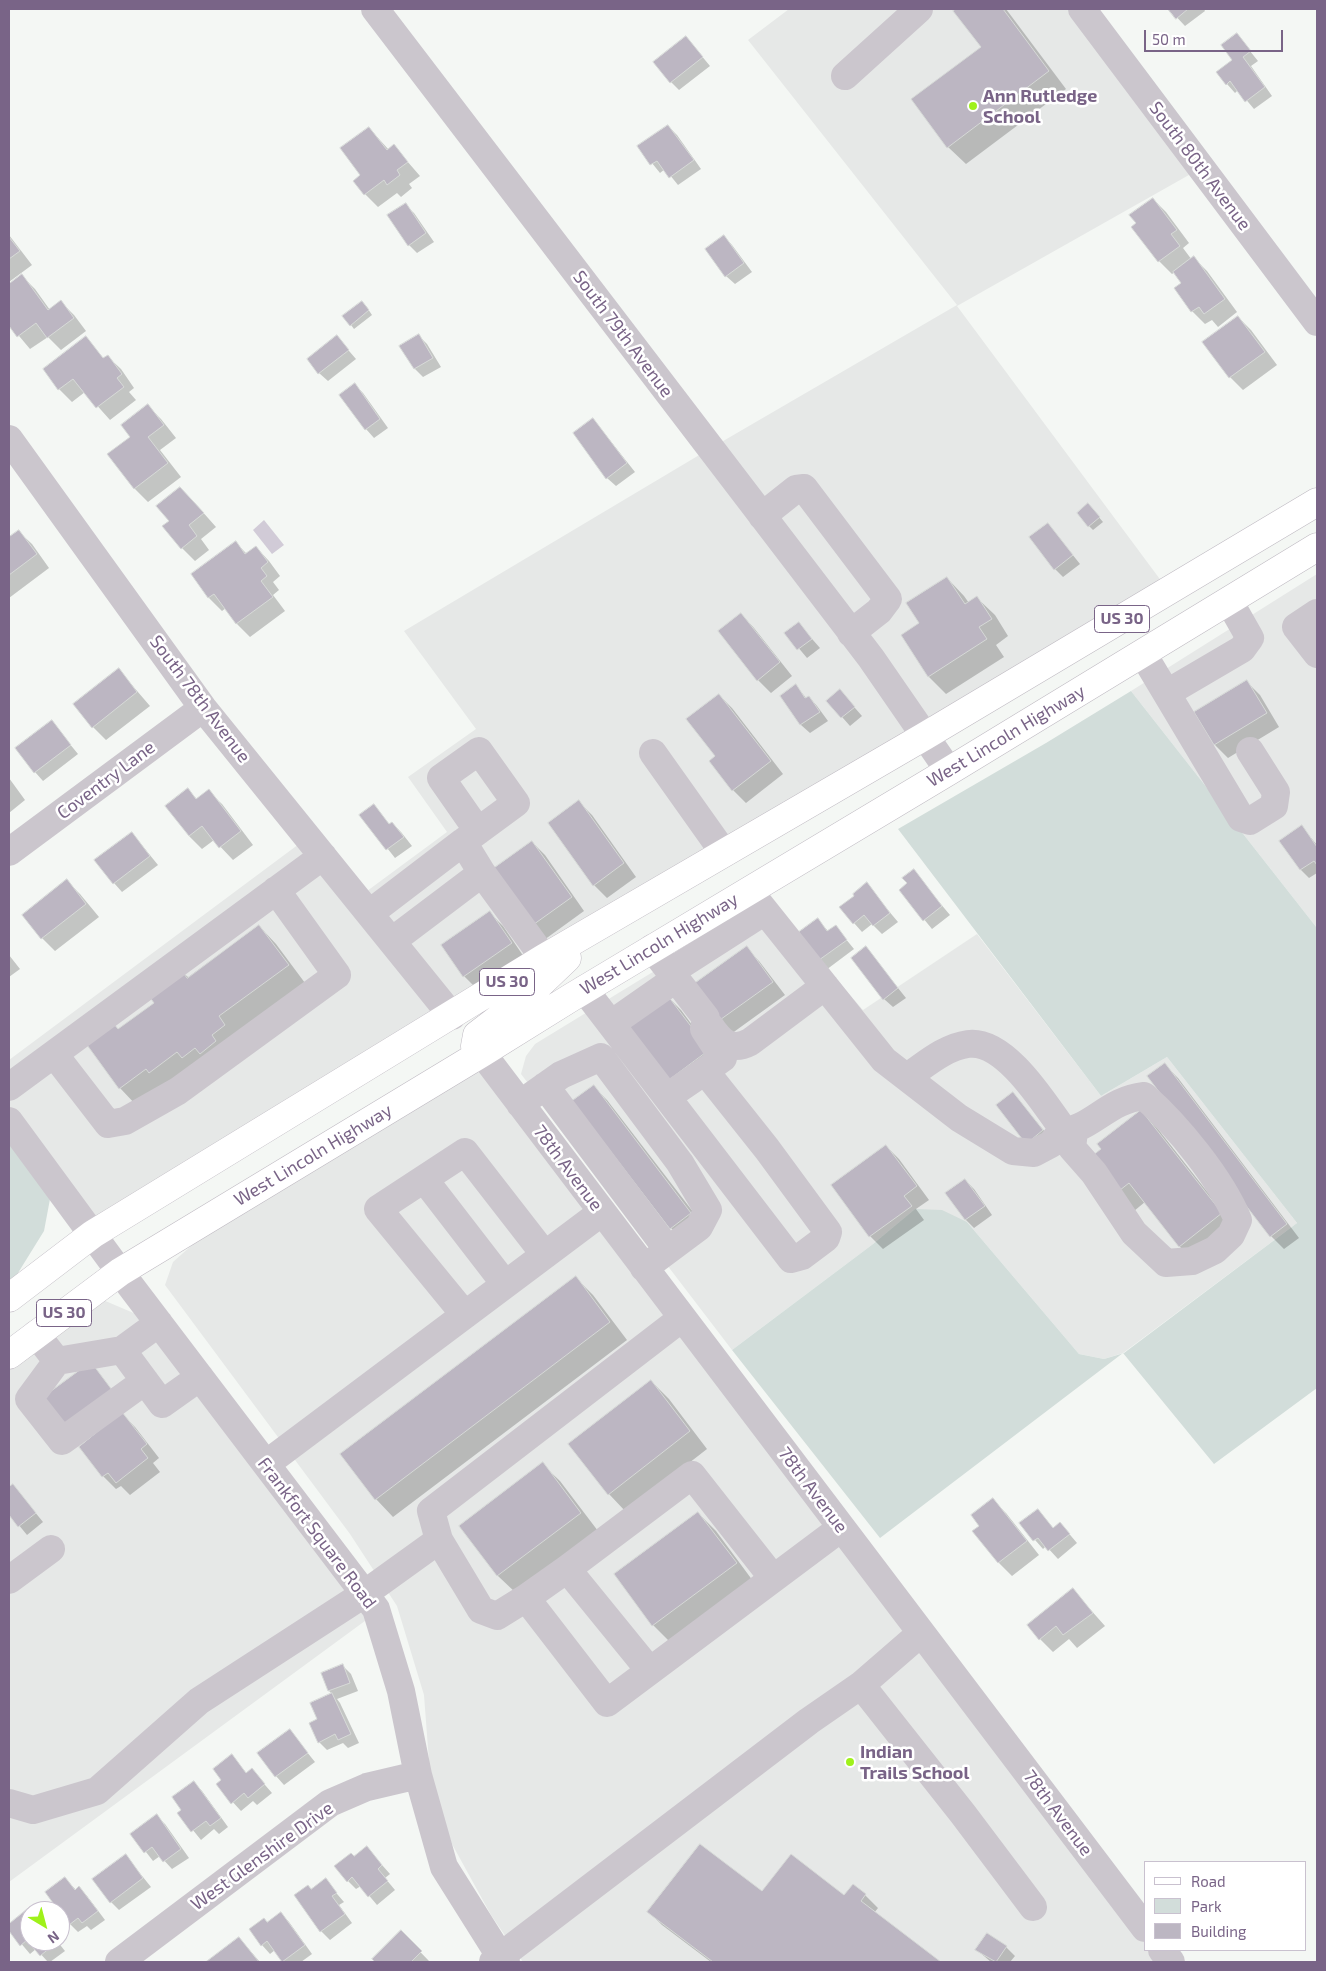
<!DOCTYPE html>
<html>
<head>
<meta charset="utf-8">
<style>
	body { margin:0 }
	#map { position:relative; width:1326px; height:1971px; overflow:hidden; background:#f4f7f4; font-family:"Exo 2",sans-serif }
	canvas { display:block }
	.frame { position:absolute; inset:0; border:10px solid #796487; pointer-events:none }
	.legend { position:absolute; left:1144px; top:1861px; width:162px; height:90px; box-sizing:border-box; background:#fff; border:1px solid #c9c1cf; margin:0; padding:6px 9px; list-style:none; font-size:15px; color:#796487 }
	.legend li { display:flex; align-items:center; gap:10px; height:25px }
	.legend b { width:25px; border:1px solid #c9c1cf }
	.north { position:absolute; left:20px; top:1901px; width:50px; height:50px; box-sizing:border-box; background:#fff; border:1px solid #c9c1cf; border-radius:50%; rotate:143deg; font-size:14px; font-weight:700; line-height:20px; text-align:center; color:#796487 }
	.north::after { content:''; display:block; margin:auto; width:18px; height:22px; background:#9ff11a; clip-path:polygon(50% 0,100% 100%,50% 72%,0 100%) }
	.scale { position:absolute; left:1144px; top:30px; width:139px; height:22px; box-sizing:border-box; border:2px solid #796487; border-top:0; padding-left:6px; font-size:15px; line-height:18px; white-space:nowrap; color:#796487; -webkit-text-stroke:4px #fff; paint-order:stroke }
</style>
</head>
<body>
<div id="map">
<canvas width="1326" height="1971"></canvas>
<div class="frame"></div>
<ul class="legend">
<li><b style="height:6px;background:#fff"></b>Road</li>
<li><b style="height:14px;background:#d2ddda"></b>Park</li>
<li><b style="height:14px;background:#bcb6c2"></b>Building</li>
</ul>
<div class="north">N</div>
<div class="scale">50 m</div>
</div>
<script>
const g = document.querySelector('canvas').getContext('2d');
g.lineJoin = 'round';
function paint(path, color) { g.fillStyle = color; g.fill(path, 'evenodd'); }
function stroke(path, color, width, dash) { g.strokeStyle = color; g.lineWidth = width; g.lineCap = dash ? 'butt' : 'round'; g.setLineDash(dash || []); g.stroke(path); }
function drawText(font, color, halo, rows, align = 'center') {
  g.font = font + ' "Exo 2",sans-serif'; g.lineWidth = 5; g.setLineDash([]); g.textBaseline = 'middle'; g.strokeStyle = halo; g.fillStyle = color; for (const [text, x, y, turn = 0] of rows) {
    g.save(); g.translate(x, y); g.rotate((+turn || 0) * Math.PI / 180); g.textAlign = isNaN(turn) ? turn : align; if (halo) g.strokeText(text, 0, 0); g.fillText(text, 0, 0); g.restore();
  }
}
const built = new Path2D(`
	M789 9H1072L1196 171 957 306 1165 586 924 725 718 444 957 305 748 40Z
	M706 451 917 732 453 1010 363 894 447 832 408 777 476 729 404 631Z
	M1317 574V928L1131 691Z
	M303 841 443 1014 94 1224 9 1110V1060Z
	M769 901 863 1010 977 934 1101 1096 1167 1057 1297 1223 1123 1353 1104 1359 1079 1354 967 1222 915 1209 873 1244 732 1350 521 1074 526 1056 535 1044Z
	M480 1067 1145 1940V1950H1152L1161 1962H523L491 1915 452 1844 431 1788 424 1695 397 1606 350 1534 165 1285 173 1262 210 1229Z
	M103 1300 136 1314 369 1618 9 1882V1369Z`);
const green = new Path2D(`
	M1131 691 1317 928V1388L1214 1464 1123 1353 880 1538 732 1350 873 1244 915 1209 942 1210 967 1222 1079 1354 1104 1359 1124 1353 1297 1223 1167 1057 1101 1096 898 829 1046 743Z
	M9 1138 50 1199 44 1231 13 1281 9 1285Z`);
const water = new Path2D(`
	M264 520 284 545 272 554 253 530Z`);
const shadow = new Path2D(`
	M958 9H1006L1066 89 966 164 948 147 982 47 955 11Z
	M1169 9H1204L1205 11 1185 26Z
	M1237 35 1258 61 1251 66 1272 96 1254 109 1238 90 1235 93 1227 84 1233 61Z
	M686 37 710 66 679 90 671 82Z
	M668 126 677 135 701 169 678 185 665 169 660 173 639 147Z
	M369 128 389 150 394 146 420 176 409 184 412 188 401 197 397 193 378 207 365 194 362 175Z
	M1153 199 1166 212 1189 243 1183 248 1192 260 1194 258 1207 271 1237 312 1218 327 1212 320 1205 324 1192 311 1176 289 1183 283 1175 272 1172 274 1159 261 1137 223Z
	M405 205 414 213 434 242 417 253 409 245Z
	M9 235 32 265 9 282Z
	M724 237 732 245 752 272 735 284 726 276Z
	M22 276 35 289 50 310 61 302 74 315 86 331 61 350 48 337 30 349 9 324V285Z
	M366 306 372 315 354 329 351 325Z
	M1238 317 1251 330 1277 365 1243 390 1230 377Z
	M419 336 427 344 441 367 423 377 415 369Z
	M337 337 356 359 328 381 319 373Z
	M86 338 104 359 107 356 121 369 134 388 129 392 136 400 110 420 85 392 72 402 59 389Z
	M355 385 363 393 388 428 374 438 366 429Z
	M148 406 161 419 176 438 160 450 181 477 148 502 135 489 109 455 132 437Z
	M593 419 635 472 616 486 607 478Z
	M193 501 216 527 201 539 209 550 195 561 182 548Z
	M1092 509 1103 522 1093 530 1089 526Z
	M1048 524 1080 564 1063 577 1055 569Z
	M18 531 32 544 49 568 9 598V539Z
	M236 543 247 554 256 547 269 561 280 576 273 582 279 590 273 595 285 611 250 637 237 624 226 608 222 611 209 598 193 575Z
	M947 578 964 596 969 603 977 598 995 615 1008 636 996 645 1004 657 946 694 929 677 902 635 921 624Z
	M741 614 754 628 792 676 771 693 758 680Z
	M799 624 820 648 807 658 786 633Z
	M119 670 150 706 106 740 93 727Z
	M1247 682 1260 695 1279 727 1228 758 1215 745 1196 713Z
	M796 686 807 699 809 697 817 706 828 721 810 733 801 725 781 696Z
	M719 695 732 708 783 774 746 803 733 790Z
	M848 700 862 716 850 726 828 701Z
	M51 721 78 754 43 781 35 772Z
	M9 778 25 800 9 813Z
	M187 790 197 799 208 791 222 804 253 845 233 860 214 840 202 849 189 836Z
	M579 802 592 815 636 877 607 898 594 885Z
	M374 806 390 825 392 823 401 832 412 846 395 858 361 815Z
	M1302 827 1317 845V873L1309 878 1301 870 1281 841Z
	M132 833 158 865 122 892 114 883Z
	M532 842 545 855 584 911 544 940 492 871Z
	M913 871 950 915 932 929 900 890 909 884Z
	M67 881 80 894 99 917 55 951 42 938Z
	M866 884 898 922 882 934 872 924 862 932 854 923 856 896Z
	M490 913 503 926 524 957 477 989 464 976Z
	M818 920 829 932 836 927 854 949 822 973Z
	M259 926 276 944 305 983 137 1106 120 1088 109 1020 119 1030 156 1003 179 969 189 978Z
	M746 948 759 961 785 995 731 1034 718 1021Z
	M866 948 906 998 893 1007 884 999Z
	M9 955 20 969 9 977Z
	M668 997 681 1010 721 1064 667 1081Z
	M1164 1064 1178 1078 1299 1238 1284 1249 1271 1236Z
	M594 1087 607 1100 704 1226 684 1241 671 1228 643 1192Z
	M1013 1094 1051 1139 1036 1151Z
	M1141 1111 1158 1129 1238 1231 1197 1263 1179 1246 1145 1202 1134 1211 1116 1193 1103 1149Z
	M886 1146 899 1159 929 1200 916 1209 924 1220 883 1249 870 1236 833 1185Z
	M965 1180 974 1189 992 1215 974 1228 966 1220 947 1193Z
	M576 1278 593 1295 627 1340 393 1517 376 1499Z
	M651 1381 669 1399 707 1449 626 1512 609 1494Z
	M122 1414 135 1427 159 1458 153 1463 160 1472 130 1495 121 1486 116 1489 103 1476 80 1447Z
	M542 1464 560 1481 598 1531 516 1593 498 1576 461 1526Z
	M13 1485 43 1522 27 1535 9 1513V1488Z
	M992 1500 1006 1513 1039 1555 1012 1576 999 1563 974 1531 981 1526Z
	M1038 1510 1054 1529 1060 1523 1077 1543 1058 1559 1046 1546 1043 1549 1021 1524Z
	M698 1513 716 1531 753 1581 670 1642 653 1625Z
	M1073 1590 1105 1626 1077 1648 1069 1639 1053 1652 1040 1639Z
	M343 1666 351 1674 358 1691 337 1699 340 1703 359 1743 348 1748 343 1743 327 1750 319 1742 332 1694 329 1691Z
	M290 1731 315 1762 284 1785 276 1776Z
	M232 1756 247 1774 252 1770 272 1793 257 1805 253 1801 241 1811 217 1785 223 1780Z
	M194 1783 202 1791 228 1827 219 1834 214 1829 201 1840 179 1813 183 1810Z
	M156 1816 165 1824 189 1858 172 1869 160 1856 153 1861 132 1834Z
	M367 1848 390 1874 385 1878 395 1890 377 1905 361 1886 356 1889 348 1881 354 1858Z
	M126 1856 151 1887 119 1910 111 1902Z
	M65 1878 76 1890 79 1888 87 1896 105 1920 91 1930 87 1926 78 1932 70 1924Z
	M325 1880 344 1902 339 1905 352 1923 330 1940 321 1931 295 1896 311 1890Z
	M762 1893 844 1897 865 1895 878 1908 874 1913 939 1962H711L662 1925 649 1912Z
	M30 1909 32 1911H30V1941H57L65 1951 50 1962H48L36 1949 30 1954 9 1929V1926Z
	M281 1914 289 1922 312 1954 301 1962H284L275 1950 270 1954 262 1945 268 1923Z
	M401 1932 429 1961 428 1962H377L373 1959Z
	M239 1938 260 1962H208Z
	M1006 1947 1015 1956 1010 1962H991L977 1950Z`);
const building = new Path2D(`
	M956 9H1003L1049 71 947 148 911 99 981 47 953 11Z
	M1168 9H1188L1176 19Z
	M1237 33 1251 51 1243 57 1265 87 1245 102 1230 81 1226 85 1216 72 1232 60 1221 45Z
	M686 36 703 57 670 83 653 62Z
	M668 125 694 160 669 178 657 161 650 165 637 146Z
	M369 127 387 150 394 144 408 162 397 170 400 175 387 185 384 180 364 195 353 181 360 175 340 148Z
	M1153 198 1177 230 1171 234 1180 246 1158 262 1131 227 1136 223 1129 215Z
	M406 203 426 233 408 246 387 215Z
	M724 235 744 263 725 277 705 249Z
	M9 237 20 251 9 259Z
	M1194 256 1225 299 1204 314 1199 307 1191 312 1174 288 1181 283 1173 272Z
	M22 274 48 310 61 300 74 318 47 338 36 323 17 337 9 326V284Z
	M362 301 369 310 350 326 342 316Z
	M1238 316 1265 352 1229 378 1202 342Z
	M419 334 433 358 414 369 399 346Z
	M337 335 349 350 318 374 307 359Z
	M86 336 103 358 108 355 122 374 117 378 124 387 96 408 73 379 58 390 43 369Z
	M355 383 380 419 365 430 339 395Z
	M148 404 164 425 148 437 168 463 134 489 107 454 130 437 121 425Z
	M593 418 627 463 606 479 573 433Z
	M180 487 204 513 189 525 197 536 181 549 162 526 169 521 156 506Z
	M1088 503 1100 517 1088 527 1077 513Z
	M1048 523 1073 555 1054 570 1029 537Z
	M19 530 37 554 9 575V537Z
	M236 541 245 554 256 546 268 562 261 568 267 576 261 581 273 597 236 624 214 594 208 598 191 574Z
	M947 577 965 604 977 596 992 619 979 627 987 639 928 677 901 635 919 623 906 603Z
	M741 613 780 662 757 681 718 631Z
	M799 622 812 639 797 650 784 633Z
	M119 668 137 692 92 728 73 704Z
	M1247 680 1267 713 1214 745 1194 712Z
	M796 684 805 698 809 696 820 712 800 725 780 696Z
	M840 689 855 707 841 718 826 701Z
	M719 694 771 761 732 791 709 761 715 756 686 719Z
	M52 720 71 745 34 773 15 748Z
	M188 788 196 799 209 789 241 831 219 848 202 826 189 836 165 806Z
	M579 800 624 863 593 886 548 823Z
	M374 804 389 824 392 822 404 837 386 850 359 815Z
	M1302 825 1317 847V865L1314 861 1300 870 1279 841Z
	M132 832 150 856 113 884 94 860Z
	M532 841 572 897 530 927 490 871Z
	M914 869 942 906 923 921 899 890 907 883 902 878Z
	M67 879 86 904 41 939 22 915Z
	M867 882 890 913 873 926 864 915 853 924 839 907 854 896 853 894Z
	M490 911 512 943 463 977 441 945Z
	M818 918 827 931 836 925 847 940 812 965 792 937Z
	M259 925 289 965 219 1016 225 1025 212 1035 216 1041 200 1054 195 1048 182 1058 177 1052 149 1073 146 1069 119 1089 82 1038 109 1018 118 1029 154 1003 146 992 179 967 187 978Z
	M747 946 773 982 717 1022 691 986Z
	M866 946 898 988 883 1000 851 958Z
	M668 996 709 1050 666 1082 626 1027Z
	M1165 1063 1287 1224 1270 1237 1147 1076Z
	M594 1085 691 1213 670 1229 572 1101Z
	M1013 1092 1043 1130 1026 1144 996 1105Z
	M1141 1110 1222 1213 1179 1247 1129 1183 1115 1194 1088 1159 1101 1149 1097 1144Z
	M886 1145 917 1186 904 1196 912 1206 869 1237 831 1185Z
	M965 1179 985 1206 965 1220 945 1193Z
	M576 1276 610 1322 375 1500 340 1454Z
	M91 1362 112 1390 58 1429 38 1401Z
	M651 1380 690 1431 608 1495 568 1444Z
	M122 1412 147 1444 141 1449 148 1458 116 1483 108 1473 102 1477 79 1447Z
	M543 1462 581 1513 497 1576 459 1526Z
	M13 1484 36 1513 18 1527 9 1515V1487Z
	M993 1498 1027 1541 998 1563 972 1531 979 1526 971 1515Z
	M1038 1509 1053 1528 1060 1522 1070 1534 1048 1551 1038 1538 1033 1541 1019 1523Z
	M698 1512 737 1563 652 1626 614 1574Z
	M1073 1588 1093 1613 1063 1635 1056 1626 1039 1640 1027 1625Z
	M343 1664 350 1683 328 1691 321 1673Z
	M332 1693 351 1734 338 1740 335 1734 318 1743 309 1723 317 1719 310 1703Z
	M290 1729 308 1753 275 1777 257 1753Z
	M232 1754 246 1773 252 1768 265 1784 248 1798 244 1793 231 1804 216 1784 221 1780 213 1769Z
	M194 1781 221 1818 210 1826 206 1821 191 1832 177 1813 181 1810 172 1797Z
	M157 1814 181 1849 163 1862 152 1847 144 1853 130 1834Z
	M700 1844 762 1891 791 1854 844 1895 853 1884 866 1894 861 1901 941 1962H713L647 1912Z
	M367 1846 382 1865 378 1869 388 1881 368 1897 352 1877 347 1882 334 1866 351 1853 354 1856Z
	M126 1854 143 1878 110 1903 92 1879Z
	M65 1877 75 1890 79 1886 98 1911 82 1923 78 1918 69 1925 45 1892Z
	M326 1878 337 1893 332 1896 345 1914 320 1932 294 1895 308 1885 311 1889Z
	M30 1907 33 1911H30V1941L57 1942 40 1956 27 1940 20 1946 9 1931V1924Z
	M281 1912 305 1945 282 1962 267 1941 261 1946 249 1929 264 1918 267 1922Z
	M401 1930 422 1951 411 1962H375L372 1959Z
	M987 1933 1007 1946 996 1962 975 1950Z
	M239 1937 259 1962H206Z`);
const minor = new Path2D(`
	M375 9 871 658 949 771
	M1082 9 1317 322
	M845 76 919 9
	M9 439 203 708 452 1016
	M762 516 796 489 804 488 888 599 879 611 851 633
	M1317 613 1296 627 1317 654
	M1143 654 1241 818 1250 821 1274 806 1276 792 1250 751
	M1167 693 1242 649 1250 638 1229 601
	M653 753 724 853
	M478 831 441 778 479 751 516 803 463 842 482 873
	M9 852 203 708
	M749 891 884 1060 959 1118 1013 1151 1034 1153 1051 1144 1060 1133V1125C1042 1100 1004 1039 968 1044 945 1047 925 1065 907 1077
	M370 913 463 842
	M392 941 482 873 544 958
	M670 972 765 911
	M584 989 791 1259 802 1256 826 1238 828 1232 767 1149 705 1071 723 1058 704 1029 706 1018 652 948
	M611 1024 664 987
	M710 1026C721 1042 731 1052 750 1042L825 986
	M482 1053 1145 1928
	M54 1054 108 1124 125 1121 178 1091 337 975 276 890
	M545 1086 668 1250
	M9 1087 323 856
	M667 1097 705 1071
	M520 1104 561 1075 601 1057 680 1163 708 1210 699 1227 644 1268
	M9 1121 120 1272 376 1609 401 1691 418 1775 444 1867 500 1956 506 1962
	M1060 1133C1093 1128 1108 1100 1144 1096 1178 1126 1221 1179 1238 1220L1231 1235 1215 1250 1192 1261 1166 1263 1134 1233 1094 1173 1072 1148 1074 1131
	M424 1179 505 1284
	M465 1315 378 1209 465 1152 545 1255
	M159 1323 122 1350 162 1404 200 1377
	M36 1334 57 1361 122 1350
	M57 1361 29 1399 62 1441 145 1381
	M266 1464 602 1212
	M439 1540 431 1511 682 1318
	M9 1580 51 1549
	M526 1598 567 1569
	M650 1671 567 1569 692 1475 773 1578
	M861 1685 963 1814 1033 1907
	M9 1803 33 1810 97 1791 199 1701 364 1594 439 1540 481 1610 497 1616 526 1598 607 1703 841 1528
	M1162 1950 1171 1962
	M119 1962 330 1803 367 1787 418 1775
	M493 1962 809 1721 861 1685 921 1633`);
const major = new Path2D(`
	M482 1053 475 1046 477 1035 524 999 567 958
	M9 1298 93 1234 544 958 925 736 1317 502
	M9 1355 120 1272 482 1053 572 997 949 771 1317 547`);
const markers = [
	[973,106,5,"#9ff11a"],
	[850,1762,5,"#9ff11a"]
];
const shields = [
	[1122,619,55],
	[507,982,55],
	[64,1313,55]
];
const shieldNames = [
	["US 30",1122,619],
	["US 30",507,982],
	["US 30",64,1313]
];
const poiNames = [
	["Ann Rutledge",983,96],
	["School",983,117],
	["Indian",860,1752],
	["Trails School",860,1773]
];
const streetNames = [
	["South 80th Avenue",1200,166,53],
	["South 79th Avenue",623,334,53],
	["South 78th Avenue",200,699,53],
	["West Lincoln Highway",1006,736,-31],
	["Coventry Lane",106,780,-37],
	["West Lincoln Highway",659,944,-31],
	["West Lincoln Highway",313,1155,-31],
	["78th Avenue",568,1168,53],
	["78th Avenue",813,1490,53],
	["Frankfort Square Road",317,1533,53],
	["78th Avenue",1058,1813,53],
	["West Glenshire Drive",262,1856,-36]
];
paint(built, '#e6e8e7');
paint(green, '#d2ddda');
paint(water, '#d1cbd7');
paint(shadow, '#0003');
paint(building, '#bcb6c2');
stroke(building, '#d6d9d7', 1);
stroke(major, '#beb9c1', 29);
stroke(minor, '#cbc6cd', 28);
stroke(major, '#fff', 28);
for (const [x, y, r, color] of markers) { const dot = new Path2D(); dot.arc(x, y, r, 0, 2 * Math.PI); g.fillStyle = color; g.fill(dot); stroke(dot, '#fff', 2); }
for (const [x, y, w] of shields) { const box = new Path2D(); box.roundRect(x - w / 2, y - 13.5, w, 27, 4); g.fillStyle = '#fff'; g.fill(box); stroke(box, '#796487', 1); }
drawText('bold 16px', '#796487', null, shieldNames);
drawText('bold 18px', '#796487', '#fff', poiNames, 'left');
drawText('18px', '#796487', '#fff', streetNames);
</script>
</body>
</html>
